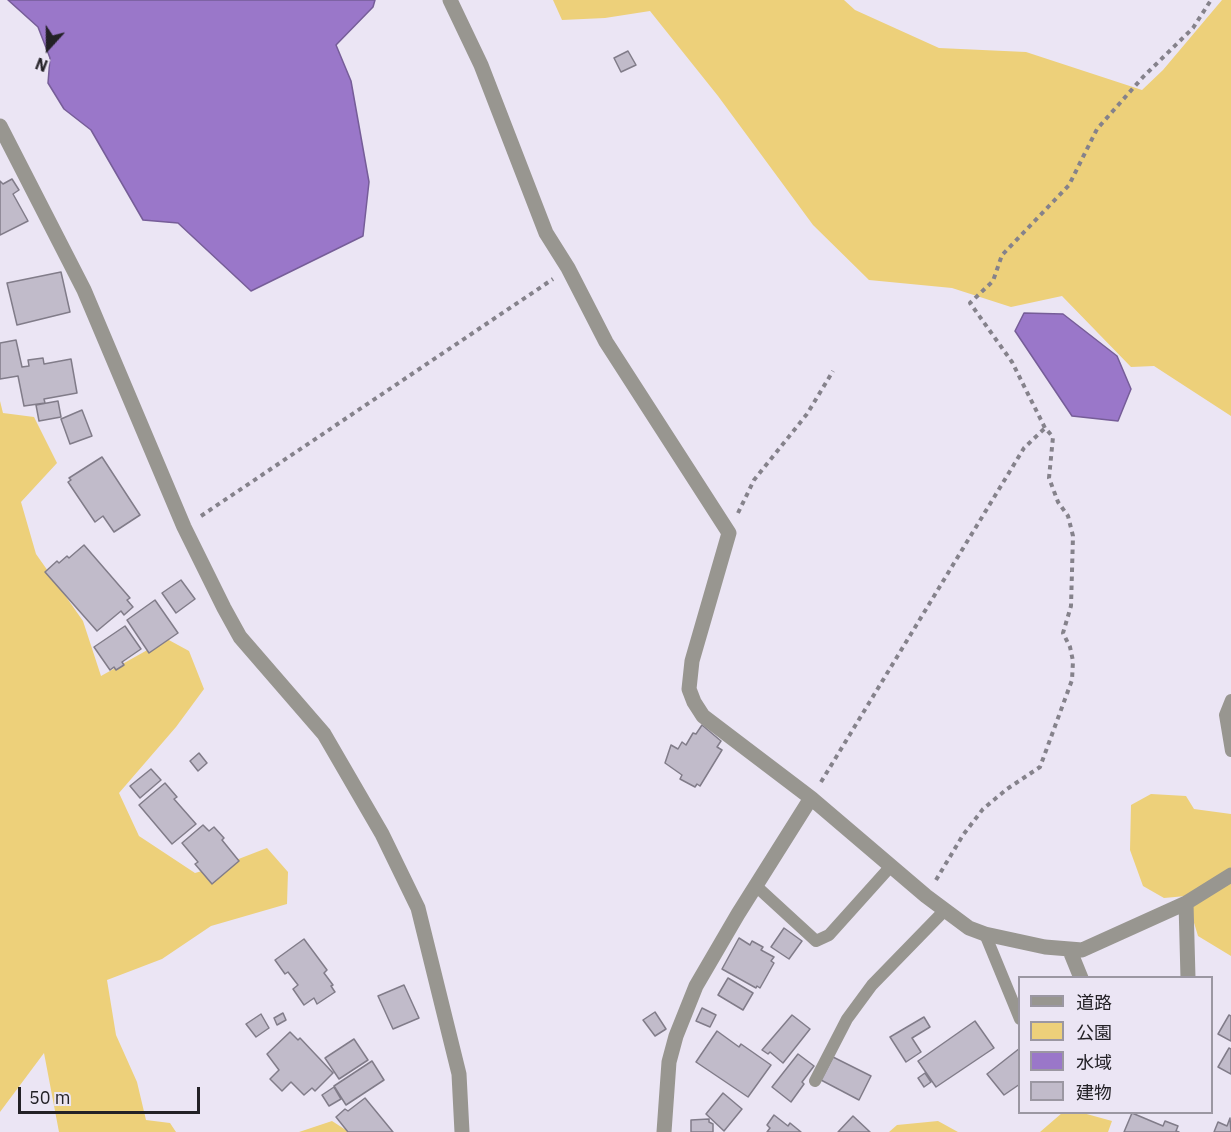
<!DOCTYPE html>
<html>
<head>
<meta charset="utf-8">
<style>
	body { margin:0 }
	#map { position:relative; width:1231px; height:1132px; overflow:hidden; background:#ebe5f4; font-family:"IBM Plex Sans","Noto Sans JP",sans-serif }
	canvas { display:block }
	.legend { position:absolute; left:1018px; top:976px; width:195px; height:138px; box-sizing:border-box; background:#ebe5f4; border:2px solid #9b97a2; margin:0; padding:8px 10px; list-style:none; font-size:18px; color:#232126 }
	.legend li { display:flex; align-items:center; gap:12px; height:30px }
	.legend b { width:30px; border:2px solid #9b97a2 }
	.north { position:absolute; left:18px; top:18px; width:60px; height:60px; -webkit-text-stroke:4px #ebe5f4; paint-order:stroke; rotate:201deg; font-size:16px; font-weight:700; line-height:24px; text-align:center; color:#232126 }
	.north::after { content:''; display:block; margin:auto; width:21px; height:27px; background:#232126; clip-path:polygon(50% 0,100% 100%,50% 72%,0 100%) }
	.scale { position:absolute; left:18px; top:1087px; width:182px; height:27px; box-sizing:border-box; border:3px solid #232126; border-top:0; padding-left:8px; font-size:18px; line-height:21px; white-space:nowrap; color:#232126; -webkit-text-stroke:4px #ebe5f4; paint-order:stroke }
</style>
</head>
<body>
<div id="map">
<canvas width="1231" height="1132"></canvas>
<ul class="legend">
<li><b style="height:8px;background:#989690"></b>道路</li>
<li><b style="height:16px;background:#edd07a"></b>公園</li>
<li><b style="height:16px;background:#9a77c9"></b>水域</li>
<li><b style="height:16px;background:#c1bbca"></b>建物</li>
</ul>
<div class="north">N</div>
<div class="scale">50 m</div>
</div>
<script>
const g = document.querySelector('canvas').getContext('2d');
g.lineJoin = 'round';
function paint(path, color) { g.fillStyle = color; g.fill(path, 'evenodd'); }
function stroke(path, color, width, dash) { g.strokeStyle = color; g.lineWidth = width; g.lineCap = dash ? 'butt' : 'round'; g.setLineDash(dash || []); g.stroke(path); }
const green = new Path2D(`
	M553 0H844L855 10 939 48 1026 52 1142 90 1163 70 1222 0H1231V416L1154 366 1131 367 1062 296 1011 307 952 288 869 280 813 225 718 96 650 11 605 18 562 20Z
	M0 401 3 413 34 417 57 463 21 502 36 554 83 621 101 676 167 639 189 651 204 689 176 727 119 793 139 836 195 873 223 865 267 848 288 872 287 904 211 926 162 959 107 980 116 1035 137 1082 146 1120 170 1123 176 1132H59L44 1053 0 1112Z
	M1151 794 1186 796 1194 809 1231 814V956L1198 936 1186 896 1164 898 1143 886 1130 850 1131 805Z
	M1062 1113H1083L1112 1121 1108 1132H1040Z
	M332 1121 349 1132H299Z
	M938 1121 958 1132H889L897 1125Z`);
const water = new Path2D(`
	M8 0H375L373 7 336 45 351 81 369 182 363 236 251 291 178 223 143 220 91 130 64 109 48 83 50 58 38 27Z
	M1024 313 1063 314 1117 356 1131 389 1118 421 1072 416 1015 331Z`);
const building = new Path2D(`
	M628 51 636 65 621 72 614 58Z
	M12 179 19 190 13 194 28 221 0 235V181L3 184Z
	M61 272 70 312 17 325 7 283Z
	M16 340 22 367 29 366 28 360 43 358 44 364 71 359 77 393 44 399 45 403 24 406 18 376 0 379V343Z
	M58 401 61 417 39 421 36 405Z
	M82 410 92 436 70 444 61 419Z
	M102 457 140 515 114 532 103 516 95 522 68 482 71 480 69 478Z
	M84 545 130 598 127 600 133 607 124 615 121 611 97 631 45 572 57 561 59 563 67 556 69 558Z
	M181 580 195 599 176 613 162 593Z
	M155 600 178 633 149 653 127 620Z
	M125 626 141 649 122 662 124 665 116 670 114 667 110 670 94 647Z
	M702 725 721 741 717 747 722 750 700 786 697 784 695 787 680 779 682 775 665 763 671 745 678 749 682 742 686 745 693 733 696 734Z
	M199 753 207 763 198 771 190 761Z
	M151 769 161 780 140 798 130 786Z
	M165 783 177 797 174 799 196 824 172 844 139 805Z
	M203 825 209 831 214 827 224 838 222 840 239 861 212 884 195 864 198 862 182 843Z
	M784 928 802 941 789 959 771 947Z
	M739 938 750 945 752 941 763 947 761 950 774 957 771 961 774 963 760 988 757 986 756 988 722 969Z
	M304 939 327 970 324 973 333 985 331 986 335 992 317 1004 314 998 304 1005 293 989 298 985 288 972 285 974 275 960Z
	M728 978 753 993 743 1010 718 995Z
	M404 985 419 1018 393 1029 378 996Z
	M702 1008 716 1015 710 1027 696 1021Z
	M655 1012 666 1029 655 1036 643 1020Z
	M283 1013 286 1020 277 1025 274 1018Z
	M261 1014 269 1028 256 1037 246 1024Z
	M792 1015 810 1029 783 1063 770 1052 768 1054 762 1050Z
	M1229 1015 1231 1016V1041L1218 1034Z
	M924 1017 930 1027 912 1038 921 1052 906 1062 890 1037Z
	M975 1021 994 1048 936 1087 918 1061Z
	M717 1031 739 1047 741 1044 771 1065 748 1097 696 1062Z
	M290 1032 298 1040 300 1038 333 1073 315 1091 312 1088 304 1095 291 1082 282 1091 270 1079 279 1070 267 1054Z
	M354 1039 368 1060 339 1079 325 1058Z
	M1020 1048V1084L1004 1095 987 1074Z
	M1229 1048 1231 1049V1074L1218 1067Z
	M798 1054 814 1066 802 1082 804 1084 791 1102 772 1087Z
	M833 1057 871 1076 859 1100 821 1080Z
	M372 1061 384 1080 346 1105 334 1086Z
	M925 1073 931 1082 924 1087 918 1078Z
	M334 1087 341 1099 329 1106 322 1095Z
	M723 1093 742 1109 724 1131 706 1114Z
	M365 1098 393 1132H348L336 1117 345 1109 348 1111Z
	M1132 1113 1163 1126 1165 1121 1178 1126 1176 1131 1179 1132H1124Z
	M774 1115 788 1126 790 1123 801 1132H767L770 1128 767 1125Z
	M853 1116 870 1132H838Z
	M1230 1118 1231 1132H1214L1218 1122 1227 1126Z
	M709 1119V1122L713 1124V1132H691V1120Z`);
const path = new Path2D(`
	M738 513 754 480 807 414 833 371
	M201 516 553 279
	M821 782 1024 448 1045 428
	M936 880 963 835 983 809 1007 789 1040 767 1072 680 1073 661 1070 647 1063 633 1071 606 1073 536 1068 516 1058 502 1049 478 1053 437 1045 428 1012 362 970 303 993 281 1002 255 1069 185 1097 129 1143 77 1193 28 1211 0`);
const service = new Path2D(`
	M1231 700 1225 715 1231 751
	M756 886 816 941 829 935 891 866
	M985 934 1020 1019
	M815 1081 847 1019 872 985 945 910`);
const minor = new Path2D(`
	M450 0 481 65 546 233 568 268 606 342 729 533 692 661 689 689 694 702 703 716 811 798 926 896 969 928 985 934 1045 947 1082 950 1186 903 1231 875
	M0 126 84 290 184 527 224 608 240 637 324 734 382 834 418 908 459 1074 462 1132
	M1186 903 1188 978
	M1070 951 1081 978
	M664 1132 669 1062 676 1036 696 986 738 914 811 798`);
paint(green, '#edd07a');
paint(water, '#9a77c9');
stroke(water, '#765d98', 1.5);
paint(building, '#c1bbca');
stroke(building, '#817c89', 1.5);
stroke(path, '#85828b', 4, [4.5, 4.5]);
stroke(service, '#989690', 12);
stroke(minor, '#989690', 15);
</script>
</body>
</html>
